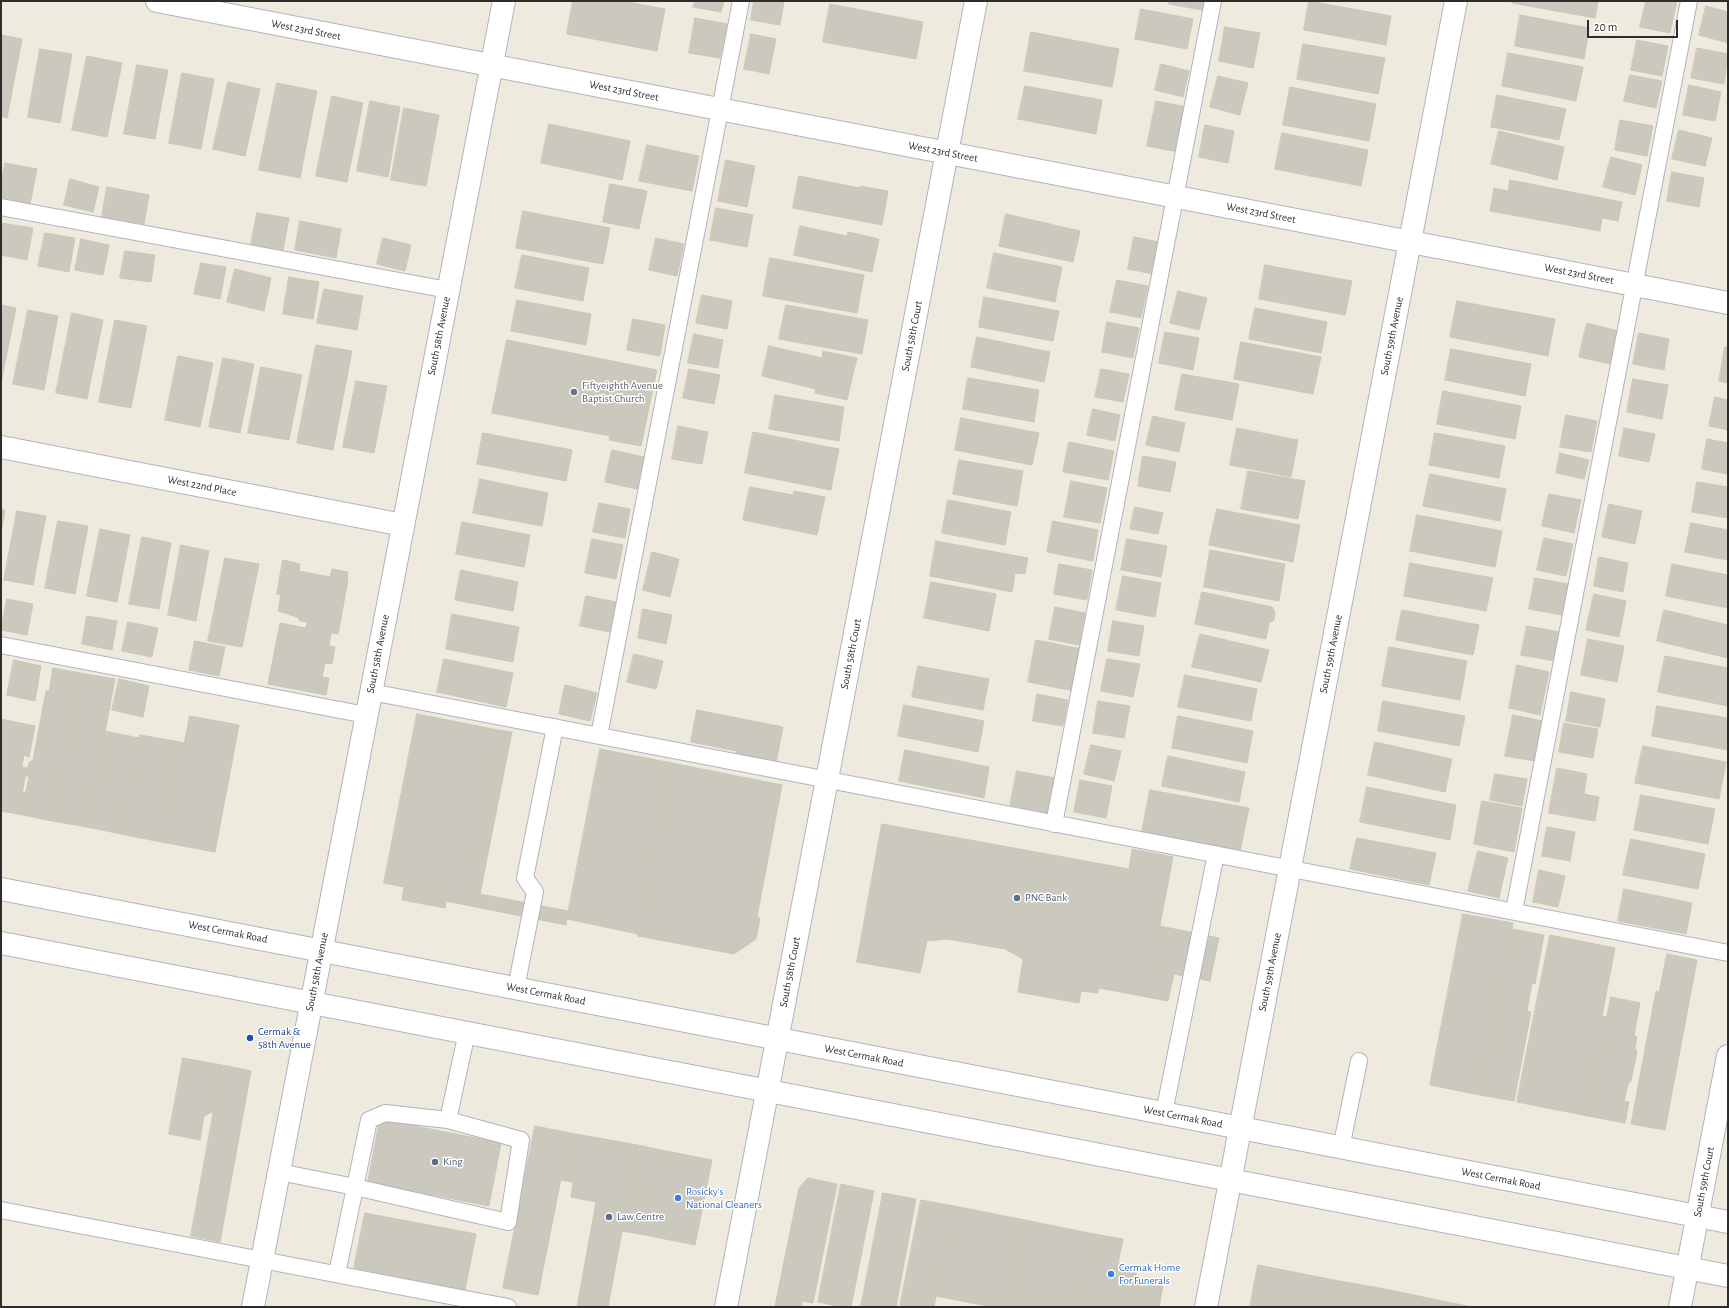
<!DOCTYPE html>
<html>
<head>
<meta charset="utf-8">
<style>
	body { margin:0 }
	#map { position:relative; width:1729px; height:1308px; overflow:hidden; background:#efeade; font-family:"Alegreya Sans",sans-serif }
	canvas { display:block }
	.frame { position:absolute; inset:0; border:2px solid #2d2d2d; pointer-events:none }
	.scale { position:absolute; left:1587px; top:20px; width:91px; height:18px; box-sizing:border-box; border:2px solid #2d2d2d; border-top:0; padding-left:5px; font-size:12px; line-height:14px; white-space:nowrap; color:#2d2d2d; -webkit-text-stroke:3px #fff; paint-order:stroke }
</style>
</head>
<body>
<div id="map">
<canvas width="1729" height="1308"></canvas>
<div class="frame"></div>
<div class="scale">20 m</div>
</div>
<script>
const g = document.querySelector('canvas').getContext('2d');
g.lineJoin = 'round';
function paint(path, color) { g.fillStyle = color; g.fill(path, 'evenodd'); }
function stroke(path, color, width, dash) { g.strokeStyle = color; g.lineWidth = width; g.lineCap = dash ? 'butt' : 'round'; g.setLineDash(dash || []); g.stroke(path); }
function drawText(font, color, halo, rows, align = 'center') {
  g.font = font + ' "Alegreya Sans",sans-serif'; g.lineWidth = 3; g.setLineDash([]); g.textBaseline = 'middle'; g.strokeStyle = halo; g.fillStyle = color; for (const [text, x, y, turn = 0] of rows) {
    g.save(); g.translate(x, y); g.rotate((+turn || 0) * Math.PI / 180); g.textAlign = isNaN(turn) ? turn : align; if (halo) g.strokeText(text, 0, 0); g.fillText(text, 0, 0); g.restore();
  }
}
const building = new Path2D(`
	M573 1H622L665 9 657 51 567 34Z
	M695 1H724L721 12 693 7Z
	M754 1H784L780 25 751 20Z
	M1170 1H1204L1202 10 1169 4Z
	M1309 1 1391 16 1386 45 1304 30Z
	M1512 1H1598L1595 18 1512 3Z
	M1646 1H1677L1670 33 1640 27Z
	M830 4 923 22 916 59 823 42Z
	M1706 6 1728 12V43L1699 35Z
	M1141 9 1193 19 1187 49 1135 39Z
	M1520 15 1589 28 1584 59 1515 46Z
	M695 18 727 24 720 58 689 53Z
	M1225 27 1260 33 1253 68 1219 61Z
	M1031 32 1119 49 1112 87 1024 71Z
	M751 34 776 39 769 74 744 69Z
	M1 35 22 39 7 118 1 116Z
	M1637 40 1668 46 1662 76 1631 70Z
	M1303 44 1385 58 1378 94 1297 79Z
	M1697 48 1728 54 1724 84 1691 78Z
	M40 49 72 54 60 123 28 117Z
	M1508 53 1583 67 1576 101 1502 86Z
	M87 56 122 63 107 137 72 130Z
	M1161 64 1189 71 1183 97 1155 90Z
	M137 65 168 70 155 139 124 134Z
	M182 73 214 79 201 149 169 143Z
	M1630 75 1662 81 1656 108 1624 101Z
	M1218 76 1248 83 1240 115 1210 107Z
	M228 82 260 89 245 156 213 149Z
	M277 83 317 91 300 178 259 170Z
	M1689 85 1721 92 1715 121 1683 115Z
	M1025 86 1102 100 1096 134 1018 119Z
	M1290 87 1376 104 1369 141 1283 125Z
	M1497 95 1566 109 1559 140 1491 127Z
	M332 96 363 103 347 182 316 176Z
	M370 101 400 107 388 177 357 171Z
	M1156 101 1187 107 1178 152 1147 146Z
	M404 108 439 115 426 186 391 180Z
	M1620 120 1653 126 1647 156 1615 150Z
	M549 124 630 141 622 180 541 163Z
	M1205 125 1234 131 1228 163 1199 157Z
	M1679 130 1712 138 1705 166 1672 159Z
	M1499 131 1564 147 1557 180 1491 164Z
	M1282 133 1368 150 1361 186 1275 169Z
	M647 145 699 156 692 191 639 181Z
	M1611 157 1642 165 1635 195 1603 187Z
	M726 160 755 166 747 207 718 201Z
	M5 163 37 169 30 204 1 198V184Z
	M1672 172 1704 178 1699 207 1667 201Z
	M799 176 860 188V186L888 191 882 225 793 208Z
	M70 179 99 187 93 212 64 205Z
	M1510 180 1622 202 1618 221 1602 218 1600 231 1490 211 1494 188 1508 191Z
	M610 184 647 191 639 229 603 222Z
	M107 187 149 195 144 224 102 217Z
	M716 208 753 215 747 247 710 240Z
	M523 211 610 228 603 264 516 248Z
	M257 213 289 218 283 250 251 244Z
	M1006 214 1080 231 1073 262 999 246Z
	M300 221 341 229 336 258 295 250Z
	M1 223 33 228 27 260 1 255Z
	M800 226 847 236 848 232 879 239 872 272 794 255Z
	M45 233 75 238 69 272 38 266Z
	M1134 237 1159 242 1153 274 1128 269Z
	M383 238 411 245 405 271 377 264Z
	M656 238 684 244 677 276 649 270Z
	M81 239 109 245 103 275 75 270Z
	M125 251 155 255 151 282 120 278Z
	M994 253 1062 267 1055 302 987 288Z
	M522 255 589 268 583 301 515 288Z
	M770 258 864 275 857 313 763 296Z
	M201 263 226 267 220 299 194 294Z
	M1265 265 1352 281 1345 315 1259 299Z
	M235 269 271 278 264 311 227 302Z
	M289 277 319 282 313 319 283 314Z
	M1117 280 1148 286 1141 318 1110 312Z
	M324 289 363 296 357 330 317 323Z
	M1178 291 1207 298 1199 330 1170 323Z
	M702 295 732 301 727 329 696 323Z
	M984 297 1059 311 1053 341 979 327Z
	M517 300 591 314 586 345 511 331Z
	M1457 301 1555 319 1548 356 1450 337Z
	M1 305 16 308 1 383Z
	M786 305 868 320 862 354 779 339Z
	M1255 308 1327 322 1321 353 1249 339Z
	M28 310 58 316 44 390 13 384Z
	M72 313 103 320 87 399 56 393Z
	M633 319 665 325 660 356 627 350Z
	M115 320 147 326 131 408 99 402Z
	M1107 322 1139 328 1133 358 1102 352Z
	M1587 323 1618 331 1610 364 1579 357Z
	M1165 332 1199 338 1193 370 1159 363Z
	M1639 333 1669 339 1664 370 1633 364Z
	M694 334 723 340 718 368 688 363Z
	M977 337 1050 352 1044 382 971 367Z
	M507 340 657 370 641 446 609 440 610 436 492 413Z
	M1241 342 1321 357 1313 394 1234 379Z
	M316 345 352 351 333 450 297 443Z
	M769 346 822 358 823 351 857 358 847 400 815 393 816 389 762 376Z
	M1725 347 1728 348V383L1719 381Z
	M1451 349 1531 364 1525 396 1445 380Z
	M178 356 213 363 200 427 165 420Z
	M223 358 254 364 240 433 209 427Z
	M261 367 302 375 289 440 248 433Z
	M689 369 720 375 714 404 683 398Z
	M1101 369 1129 374 1123 402 1095 397Z
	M1182 374 1239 384 1232 420 1175 410Z
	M968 378 1039 390 1034 422 963 409Z
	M1633 379 1668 385 1662 419 1627 412Z
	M356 381 387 386 374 453 343 447Z
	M1443 391 1521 406 1515 439 1437 424Z
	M775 395 844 407 839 441 769 429Z
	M1715 397 1728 400V430L1709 426Z
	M1093 409 1120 415 1115 441 1087 435Z
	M1566 415 1597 421 1591 452 1560 447Z
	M1153 416 1185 423 1179 452 1146 445Z
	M961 418 1039 433 1032 465 955 450Z
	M678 426 708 432 702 464 672 459Z
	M1237 428 1298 440 1291 477 1230 465Z
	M1624 428 1655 434 1649 462 1619 456Z
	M753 432 839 449 831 490 745 473Z
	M483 433 572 450 566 481 477 464Z
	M1435 433 1505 446 1499 478 1429 465Z
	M1707 439 1728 443V474L1702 469Z
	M1069 442 1114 451 1108 480 1063 472Z
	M612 450 644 457 637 489 605 482Z
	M1560 453 1589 460 1584 479 1556 473Z
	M1143 456 1176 462 1170 492 1138 486Z
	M959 460 1023 471 1017 506 953 494Z
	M1248 471 1305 481 1298 519 1241 509Z
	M1430 474 1506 489 1500 521 1423 506Z
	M480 479 548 493 542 526 473 513Z
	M1071 481 1107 488 1100 523 1064 517Z
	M1697 482 1728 487V518L1692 512Z
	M750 487 793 495 794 491 825 497 817 535 743 520Z
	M1549 494 1581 500 1574 533 1542 526Z
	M948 500 1011 512 1005 545 942 533Z
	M599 503 630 509 625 538 593 532Z
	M1609 504 1642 511 1635 544 1602 537Z
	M1135 507 1163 513 1158 534 1130 529Z
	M1217 509 1300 525 1293 562 1209 545Z
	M1 510H5L1 533Z
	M17 511 46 516 33 585 4 580Z
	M1417 515 1502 531 1495 567 1410 551Z
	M58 521 88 526 75 594 45 588Z
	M1053 521 1098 530 1093 561 1047 552Z
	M462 522 530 535 524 567 456 554Z
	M1691 523 1728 530V560L1685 552Z
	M100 529 130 535 117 602 87 596Z
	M142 537 171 543 159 609 129 604Z
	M1544 538 1573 544 1566 576 1537 570Z
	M592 539 623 545 616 579 585 573Z
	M1127 539 1167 546 1161 577 1121 570Z
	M936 541 1028 558 1025 574 1015 573 1012 592 930 576Z
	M181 545 209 551 196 621 168 615Z
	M1210 550 1285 564 1279 601 1204 587Z
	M652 552 679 559 670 597 643 590Z
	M1599 557 1628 563 1623 592 1594 586Z
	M225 558 259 564 242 647 208 641Z
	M283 560 300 564 299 571 330 577 332 569 348 572 347 580H348L338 634 331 633 329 646 335 647 332 664 325 663 322 677 329 678 326 695 268 684 280 623 306 628 307 622 300 621 297 617 278 611 281 595 277 594Z
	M1410 563 1493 578 1486 611 1404 596Z
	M1059 564 1092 570 1087 600 1054 594Z
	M1672 564 1728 575V608L1666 596Z
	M461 570 518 582 513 611 455 600Z
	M1123 576 1161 583 1155 617 1116 610Z
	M1535 578 1568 584 1562 615 1529 609Z
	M931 582 996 594 989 631 924 618Z
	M1202 592 1272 607 1275 612 1274 620 1269 623 1266 639 1195 624Z
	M1594 594 1626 601 1619 637 1586 630Z
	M586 596 616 602 610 632 580 626Z
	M7 599 33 604 27 635 1 630Z
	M1055 607 1085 613 1079 645 1049 639Z
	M643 609 672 615 666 644 638 638Z
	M1402 610 1479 625 1473 655 1396 640Z
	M1664 610 1728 625V658L1657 641Z
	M452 614 519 627 513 662 446 649Z
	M87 616 117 621 112 650 82 644Z
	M1113 621 1144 626 1139 656 1108 651Z
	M128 622 158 628 152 657 122 651Z
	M1527 626 1560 632 1555 661 1521 655Z
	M1200 634 1269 650 1261 682 1192 667Z
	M1588 639 1624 646 1617 682 1581 675Z
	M1036 640 1082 649 1074 691 1028 682Z
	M195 641 225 647 219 676 189 670Z
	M1389 647 1467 661 1460 700 1382 686Z
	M634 654 663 661 656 689 627 682Z
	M1665 656 1728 668V706L1658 692Z
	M444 659 513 673 506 707 437 692Z
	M1107 659 1140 664 1133 697 1101 691Z
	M14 660 41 666 35 701 7 695Z
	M1517 665 1549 672 1540 715 1509 708Z
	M918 666 989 679 983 710 912 697Z
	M53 668 80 673 52 821 18 814 22 792H26L29 776H26L29 763 33 760 46 691H49Z
	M80 673 115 679 87 827 52 821Z
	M1185 675 1257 689 1251 721 1178 707Z
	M119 679 149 686 143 717 112 710Z
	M565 685 597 693 590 721 559 714Z
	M1571 692 1605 699 1600 727 1566 721Z
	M1037 694 1068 700 1063 726 1033 721Z
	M1098 701 1130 706 1124 738 1093 733Z
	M1383 701 1465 716 1459 746 1378 731Z
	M904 705 984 721 978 752 898 736Z
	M1657 706 1728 718V750L1652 736Z
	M697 710 783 727 776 763 736 755 737 751 691 742Z
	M417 714 498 730 465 899 384 883Z
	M1513 715 1543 721 1535 761 1505 756Z
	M190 716 239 725 215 852 156 841 175 741 184 743Z
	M1178 716 1253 731 1247 763 1172 748Z
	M1 719 35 726 29 757 24 755 22 767 27 768 18 814 1 811Z
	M1564 723 1598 729 1593 758 1559 752Z
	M498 730 512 732 480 894 568 911 566 925 446 901 445 908 402 900 404 887 465 899Z
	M105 731 139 738 121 834 87 827Z
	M140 735 175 741 156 841 121 834Z
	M1375 742 1452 759 1445 792 1368 775Z
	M1091 745 1121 751 1114 781 1084 774Z
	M1643 746 1726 762 1719 799 1635 783Z
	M600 749 672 763 638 934 567 919Z
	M905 750 989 767 984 798 899 781Z
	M1168 756 1245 772 1239 802 1162 786Z
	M672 763 782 785 757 917 760 918 756 939 734 954 638 936Z
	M1557 768 1587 774 1584 794 1599 797 1595 821 1549 813Z
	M1017 771 1055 778 1048 813 1010 805Z
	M1495 774 1527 779 1522 806 1490 800Z
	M1080 780 1112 786 1106 818 1074 812Z
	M1367 787 1456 805 1450 840 1360 822Z
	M1150 790 1249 808 1240 851 1142 832Z
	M1641 795 1715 809 1708 844 1634 830Z
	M1482 801 1522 808 1514 852 1474 844Z
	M882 824 1129 869 1132 849 1173 857 1158 936H1155L1148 969 1174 974 1168 1001 1099 988 1098 993 1081 991 1079 1003 1018 992 1023 959 1005 949 947 939 927 941 920 973 857 962Z
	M1547 827 1575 832 1570 861 1542 856Z
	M1357 838 1436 853 1429 885 1350 869Z
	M1631 839 1705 854 1698 889 1623 875Z
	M1478 851 1508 858 1499 898 1468 891Z
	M1539 870 1565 876 1558 907 1533 902Z
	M1624 889 1692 903 1686 934 1618 921Z
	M1463 914 1513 923 1480 1095 1430 1085Z
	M1160 926 1219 938 1210 981 1148 969 1155 936H1158Z
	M1512 929 1544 935 1535 984 1532 983 1527 1011 1531 1012 1514 1101 1480 1095Z
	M1550 935 1615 948 1602 1016 1607 1017 1588 1116 1517 1102Z
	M1667 954 1697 960 1665 1130 1631 1124 1656 991 1659 992Z
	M1611 997 1640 1003 1634 1036 1637 1037 1635 1048 1637 1052 1631 1081 1628 1084 1624 1101 1629 1102 1625 1123 1588 1116Z
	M183 1058 222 1065 214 1111 204 1116 200 1140 169 1134Z
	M222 1065 251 1071 220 1242 191 1236Z
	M380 1119 501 1143 489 1206 368 1182Z
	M535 1126 570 1133 538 1295 503 1288Z
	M570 1133 638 1145 608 1307H577L596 1202 571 1197 573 1182 561 1180Z
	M638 1145 661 1150 645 1235 622 1231Z
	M661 1150 712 1160 695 1245 645 1235Z
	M808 1178 837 1184 813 1303 802 1301 801 1307 775 1306 799 1188Z
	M841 1184 874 1191 851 1307H842L818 1302Z
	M883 1193 916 1199 896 1307H861Z
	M921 1200 954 1206 934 1307H900Z
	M954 1206 1025 1220 1008 1307H992L936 1296Z
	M365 1213 476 1234 465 1290 354 1268Z
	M1025 1220 1094 1234 1080 1307H1008Z
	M1094 1234 1123 1239 1118 1263 1137 1267 1135 1281 1163 1286 1159 1307H1080Z
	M1258 1265 1339 1281 1334 1307H1250Z
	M1339 1281 1380 1288 1376 1307H1334Z
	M1380 1288 1423 1297 1421 1307H1376Z
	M1423 1297 1467 1306V1307H1421Z`);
const lane = new Path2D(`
	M1 207 448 290
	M1 645 366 715
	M371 692 1728 953
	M599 736 741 1
	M1054 824 1213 1
	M1514 911 1689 1
	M516 988 535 892 525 878 555 727
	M1164 1113 1216 854
	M1341 1148 1359 1061
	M279 1172 355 1187 508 1222 521 1140 448 1120
	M1 1210 508 1307
	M337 1274 369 1120 385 1113 448 1120 467 1032`);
const street = new Path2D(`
	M157 1 1728 303
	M1 447 403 525
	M253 1307 504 1
	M726 1307 976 1
	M1206 1307 1456 1
	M1680 1307 1728 1056`);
const secondary = new Path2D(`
	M1 889 1728 1222
	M1 943 1728 1276`);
const markers = [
	[574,392,4,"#6b7280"],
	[1017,898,4,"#5c6f8a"],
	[250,1038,4,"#1a4fb4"],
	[435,1162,4,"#5c6f8a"],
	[678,1198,4,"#3f7fe0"],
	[609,1217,4,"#5c6f8a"],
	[1111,1274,4,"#3f7fe0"]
];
const streetNames = [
	["West 23rd Street",306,30,11],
	["West 23rd Street",624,91,11],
	["West 23rd Street",943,152,11],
	["West 23rd Street",1261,213,11],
	["West 23rd Street",1579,274,11],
	["South 58th Avenue",439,336,-79],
	["South 58th Court",912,336,-79],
	["South 59th Avenue",1392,336,-79],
	["West 22nd Place",202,486,11],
	["South 58th Avenue",378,654,-79],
	["South 58th Court",851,654,-79],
	["South 59th Avenue",1331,654,-79],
	["West Cermak Road",228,932,11],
	["South 58th Avenue",317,972,-79],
	["South 58th Court",790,972,-79],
	["South 59th Avenue",1270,972,-79],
	["West Cermak Road",546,994,11],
	["West Cermak Road",864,1056,11],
	["West Cermak Road",1183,1117,11],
	["West Cermak Road",1501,1179,11],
	["South 59th Court",1704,1182,-79]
];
const worshipNames = [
	["Fiftyeighth Avenue",582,386],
	["Baptist Church",582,399]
];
const serviceNames = [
	["PNC Bank",1025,898],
	["King",443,1162],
	["Law Centre",617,1217]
];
const transitNames = [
	["Cermak &",258,1032],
	["58th Avenue",258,1045]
];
const shopNames = [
	["Rosicky's",686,1192],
	["National Cleaners",686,1205],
	["Cermak Home",1119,1268],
	["For Funerals",1119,1281]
];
paint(building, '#cbc8bd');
stroke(building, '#cbc7b7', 1);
stroke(lane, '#b2b3c1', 18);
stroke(street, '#b2b3c1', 24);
stroke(secondary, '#b2b3c1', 24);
stroke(lane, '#fff', 16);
stroke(street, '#fff', 22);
stroke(secondary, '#fff', 22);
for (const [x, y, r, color] of markers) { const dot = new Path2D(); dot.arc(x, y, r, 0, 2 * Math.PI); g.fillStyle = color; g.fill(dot); stroke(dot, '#fff', 1.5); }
drawText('11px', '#2d2d2d', '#fff', streetNames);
drawText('11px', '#5b616d', '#fff', worshipNames, 'left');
drawText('11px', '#4e5e75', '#fff', serviceNames, 'left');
drawText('11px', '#164399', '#fff', transitNames, 'left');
drawText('11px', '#366cbe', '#fff', shopNames, 'left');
</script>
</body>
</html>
